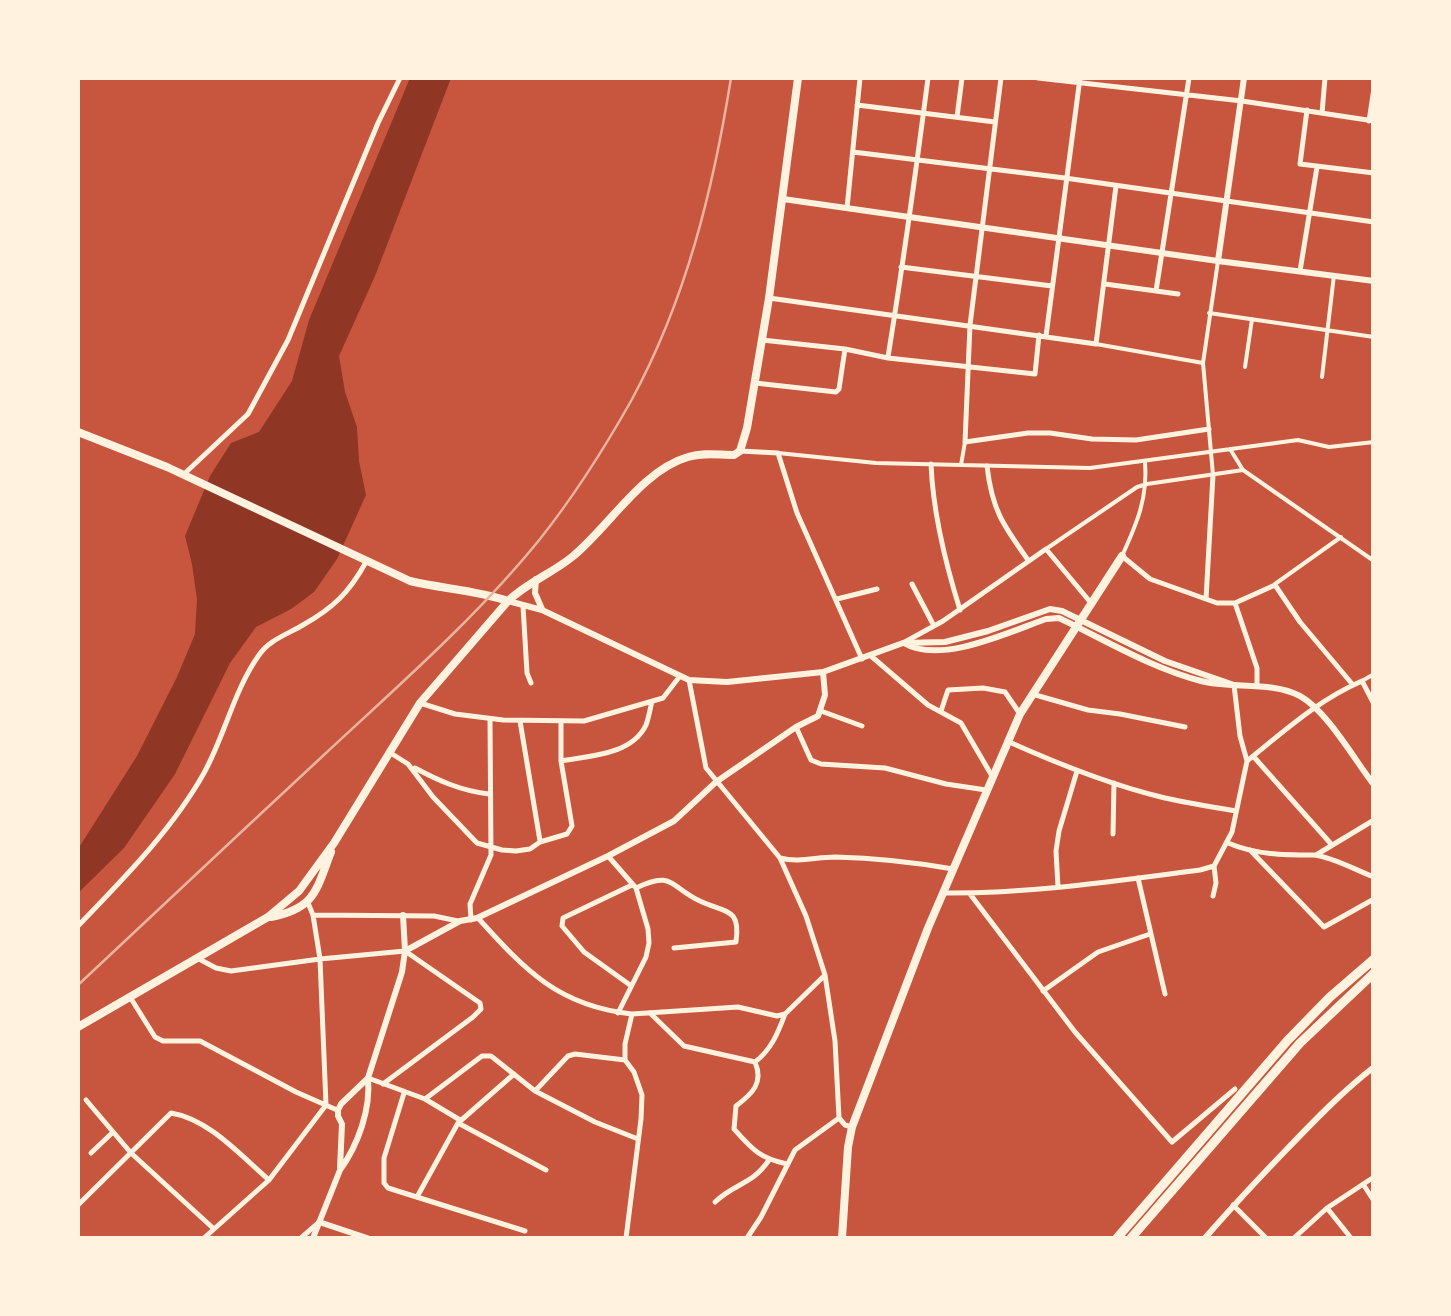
<!DOCTYPE html>
<html>
<head>
<meta charset="utf-8">
<style>
	body { margin:0 }
	#map { position:relative; width:1451px; height:1316px; overflow:hidden; background:#c8553d; font-family:Barlow,sans-serif }
	canvas { display:block }
	.frame { position:absolute; inset:0; border:80px solid #fff3e0; pointer-events:none }
</style>
</head>
<body>
<div id="map">
<canvas width="1451" height="1316"></canvas>
<div class="frame"></div>
</div>
<script>
const g = document.querySelector('canvas').getContext('2d');
g.lineJoin = 'round';
function paint(path, color) { g.fillStyle = color; g.fill(path, 'evenodd'); }
function stroke(path, color, width, dash) { g.strokeStyle = color; g.lineWidth = width; g.lineCap = dash ? 'butt' : 'round'; g.setLineDash(dash || []); g.stroke(path); }
const water = new Path2D(`
	M410 78H451L375 276 339 356 345 392 357 427 359 461 366 495 337 559 314 592 291 609 256 627 230 663 175 774 124 848 78 893V849L137 756 177 677 195 634 197 599 192 564 185 536 210 476 231 443 259 432 292 381 309 320Z`);
const pedestrian = new Path2D(`
	M1209 313 1374 337
	M1096 344 1203 363
	M1245 367 1252 319
	M1322 377 1334 275
	M1230 449 1243 470 1374 561
	M778 453 876 463 1090 468 1298 440 1329 447 1374 442
	M961 465 965 442
	M1213 475 1203 363 1218 261
	M1046 549 1137 487 1147 484 1243 470
	M1122 556C1137 523 1148 498 1145 461
	M1275 584 1341 537
	M1362 681 1374 674`);
const minor = new Path2D(`
	M1001 78 970 325 965 442 1028 433H1050L1092 439 1136 440 1209 429
	M1038 78 1242 101 1374 121
	M857 105 995 122
	M1307 110 1300 164 1374 173
	M1322 113 1325 78
	M957 117 962 78
	M1369 121 1374 88
	M853 152 1065 178 1374 222
	M847 208 860 78
	M901 267 1052 286
	M1300 271 1317 167
	M1105 284 1178 294
	M1156 291 1189 78
	M769 298 1096 344 1116 186
	M1046 336 1080 78
	M762 340 845 349 888 358 1035 374 1039 335
	M888 357C903 264 916 171 928 78
	M755 383 836 392 839 389 845 349
	M740 451 778 453 797 513 862 659
	M931 464C933 514 945 562 960 610
	M987 466C992 510 1003 525 1028 560
	M183 475 248 414 288 340 378 123 400 78
	M1122 556 1150 579 1217 603H1235L1275 585 1300 622 1353 685
	M912 584 934 626
	M837 599 877 589
	M1206 599 1213 475
	M1235 603 1257 668V686
	M523 606 527 673 531 683
	M903 643 943 621 1046 549 1091 603
	M871 656 928 705 961 723 992 776
	M689 680 706 768 780 858 806 916 825 975 835 1041 839 1118 845 1125 852 1127
	M1032 694 1088 710 1120 714 1185 727
	M420 703 455 714 503 720 584 721 663 698 680 676
	M821 711 862 726
	M941 711 948 690 983 688 1005 692 1020 714
	M520 721 540 841
	M796 727 811 760 821 764 885 768 946 784 986 790
	M1007 741C1058 764 1110 785 1165 798 1188 803 1212 807 1236 811
	M389 752 408 764 433 797 477 843 502 850 516 851 530 849 540 842 567 834 572 826 561 761V722
	M1253 756 1332 845
	M561 761C589 756 632 755 646 725 649 717 650 709 652 701
	M1247 761C1283 732 1318 700 1362 681L1374 704
	M415 768C439 781 462 791 489 794
	M1113 834 1114 783
	M1228 843C1256 855 1284 855 1314 855 1330 856 1358 871 1374 877
	M1250 850 1324 927 1374 899
	M1316 855 1374 820
	M608 856 636 888 648 929 649 943 646 957 618 1013
	M780 858C799 863 816 857 835 857 875 858 913 862 953 869
	M1138 878 1165 994
	M1058 887 1056 851 1059 831 1077 771
	M636 888C673 870 670 887 700 901 725 913 741 907 736 942L674 948
	M942 893C1028 894 1115 881 1200 870L1214 866 1232 832 1247 761 1240 736 1234 685
	M970 894 1075 1032 1172 1142 1235 1089
	M1213 896 1216 883 1214 866
	M314 915 434 916 458 921
	M478 918C525 970 558 1006 632 1014L738 1007 777 1016 785 1014
	M471 920 470 904 491 855 490 719
	M78 926C123 879 172 830 204 773 225 735 234 690 259 655 269 640 288 634 303 625 333 608 349 593 366 562
	M197 958 216 968 231 971 320 959 405 951 480 1003 481 1009 473 1017 383 1084
	M630 985 584 952 562 926 563 918 632 885
	M1043 991 1098 952 1150 934
	M130 997 155 1037 163 1041H200L296 1092 337 1110
	M650 1013 684 1046 755 1062
	M785 1014 825 975
	M755 1062C764 1083 752 1094 736 1106L734 1129C752 1149 759 1158 787 1164
	M755 1062C771 1050 778 1033 785 1014
	M368 1078 425 1099 460 1120
	M535 1091 568 1056 575 1054 625 1060
	M404 1093 384 1158V1183L388 1188 525 1231
	M425 1099 482 1056H491L535 1091 595 1122 638 1139
	M86 1100 131 1153 214 1229
	M458 1123 546 1170
	M91 1153 112 1133
	M1363 1184 1374 1201
	M417 1197 458 1123 514 1074
	M715 1202C736 1182 751 1186 769 1160
	M78 1205 171 1113C209 1119 241 1156 269 1180
	M1233 1205 1266 1238
	M1327 1208 1351 1238
	M204 1238 269 1180 326 1105 320 959 313 915 308 903
	M301 1238 317 1224
	M626 1238 641 1119 642 1095 634 1072 625 1060V1044L632 1014
	M747 1238 761 1217 795 1150 839 1118
	M1294 1238 1327 1208 1374 1177`);
const tertiary = new Path2D(`
	M783 199 1218 261 1374 281
	M1218 261 1244 78
	M536 579 535 593 542 609
	M508 601 542 610 689 680 727 682 823 672 903 643 945 642 988 631 1050 609 1062 611 1165 661 1234 685
	M904 643C940 665 1009 632 1046 619L1059 618C1105 640 1151 668 1201 681 1231 689 1272 681 1300 696 1327 711 1354 759 1374 785
	M405 951 460 921 477 918 608 856 674 821 716 782 796 727 818 716 825 695 823 672
	M340 1168 342 1124 338 1116V1110L341 1104 367 1079
	M319 1222 367 1238
	M313 1238 340 1170C358 1145 371 1109 368 1078L402 972 405 951 403 915
	M1205 1238C1232 1207 1260 1177 1289 1147 1316 1119 1343 1091 1374 1067`);
const secondary = new Path2D(`
	M78 432 167 467 410 581C443 589 476 590 508 601
	M271 917C316 908 316 890 331 852
	M78 1027 268 917 299 891 334 843 420 703 508 601C528 582 551 574 572 557 608 528 642 470 688 457 704 452 719 455 734 455L740 451 747 428 769 298 798 78
	M842 1238 848 1147 852 1127 928 928 1020 714 1122 556`);
const primary = new Path2D(`
	M1117 1238 1288 1040 1330 997 1374 959
	M1131 1238 1300 1043 1374 973`);
const rail = new Path2D(`
	M78 985C160 908 243 830 326 753 399 685 477 617 540 539 574 496 604 449 631 401 686 300 713 190 731 78`);
paint(water, '#8f3625');
stroke(pedestrian, '#fff3e0', 4);
stroke(minor, '#fff3e0', 5);
stroke(tertiary, '#fff3e0', 6);
stroke(secondary, '#fff3e0', 8);
stroke(primary, '#fff3e0', 9);
stroke(rail, '#e9b49f', 2.5);
</script>
</body>
</html>
